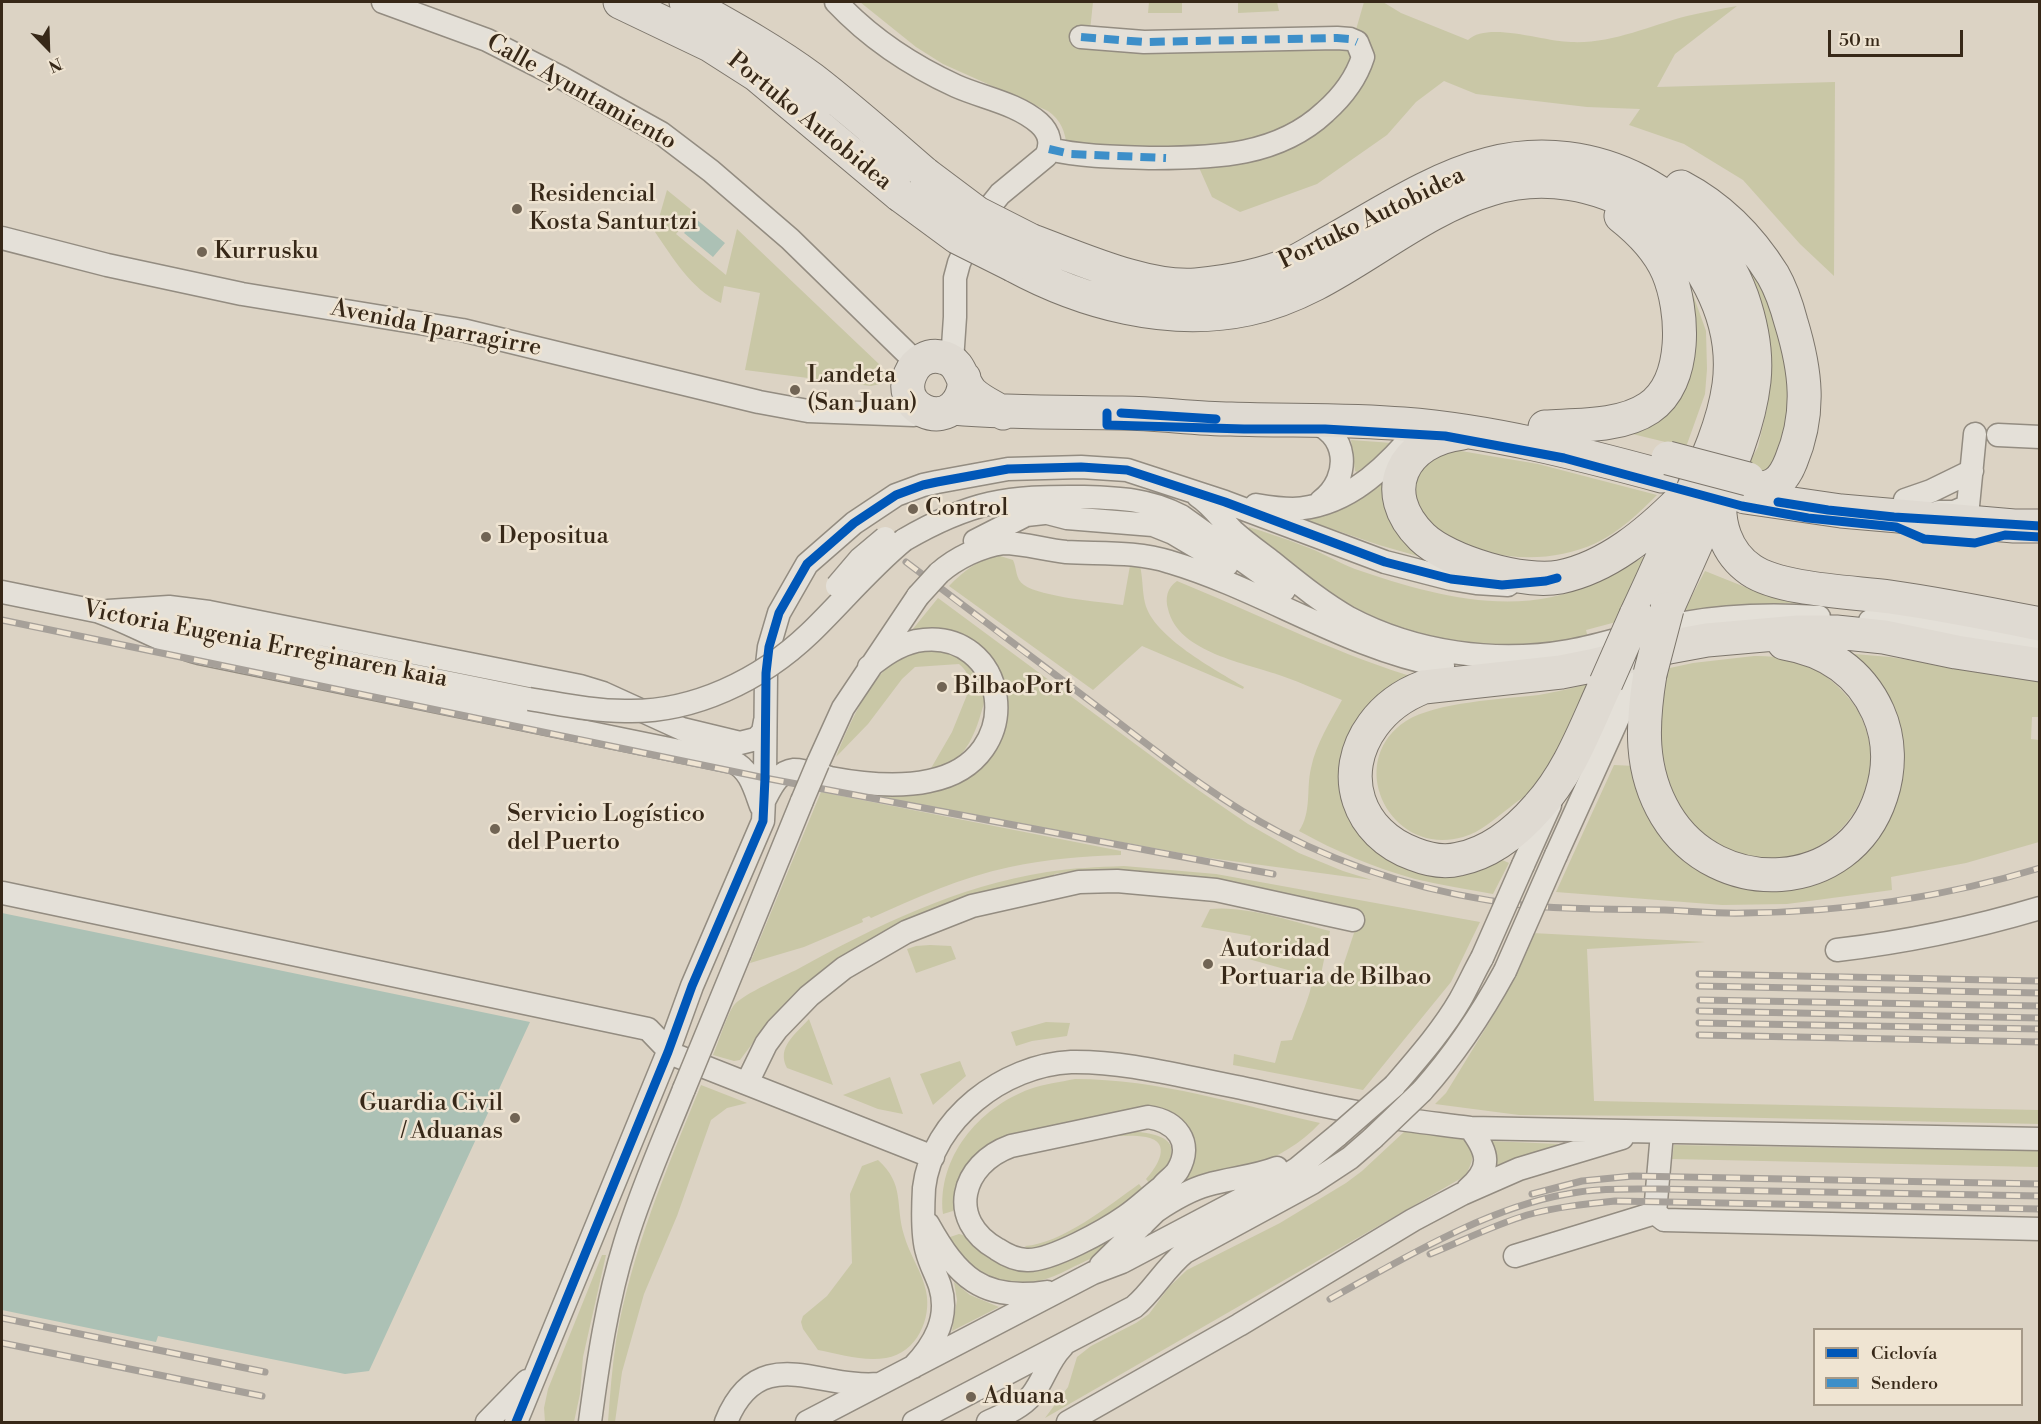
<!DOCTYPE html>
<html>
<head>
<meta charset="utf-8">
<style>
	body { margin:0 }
	#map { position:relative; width:2041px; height:1424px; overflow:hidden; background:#dcd3c4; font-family:"Libre Bodoni",serif }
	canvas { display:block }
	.frame { position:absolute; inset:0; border:3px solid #372818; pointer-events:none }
	.legend { position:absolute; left:1813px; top:1328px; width:210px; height:78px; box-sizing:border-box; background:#efe4d2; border:2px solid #a59988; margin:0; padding:8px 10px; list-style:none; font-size:18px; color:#372818 }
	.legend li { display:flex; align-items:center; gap:12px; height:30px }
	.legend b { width:30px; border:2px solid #a59988 }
	.north { position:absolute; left:18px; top:18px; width:60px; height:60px; -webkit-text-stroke:4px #efe4d2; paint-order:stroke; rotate:157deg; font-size:16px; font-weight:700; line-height:24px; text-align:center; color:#372818 }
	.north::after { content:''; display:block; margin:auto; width:21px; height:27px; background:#372818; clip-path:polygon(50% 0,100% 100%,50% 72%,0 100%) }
	.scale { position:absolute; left:1828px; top:30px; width:135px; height:27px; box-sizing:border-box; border:3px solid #372818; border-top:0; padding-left:8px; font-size:18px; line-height:21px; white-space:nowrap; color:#372818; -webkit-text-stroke:4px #efe4d2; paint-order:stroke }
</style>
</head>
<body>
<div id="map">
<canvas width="2041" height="1424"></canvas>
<div class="frame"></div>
<ul class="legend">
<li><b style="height:8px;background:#0057b8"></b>Ciclovía</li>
<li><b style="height:8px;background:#3d8fc9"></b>Sendero</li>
</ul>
<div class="north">N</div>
<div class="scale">50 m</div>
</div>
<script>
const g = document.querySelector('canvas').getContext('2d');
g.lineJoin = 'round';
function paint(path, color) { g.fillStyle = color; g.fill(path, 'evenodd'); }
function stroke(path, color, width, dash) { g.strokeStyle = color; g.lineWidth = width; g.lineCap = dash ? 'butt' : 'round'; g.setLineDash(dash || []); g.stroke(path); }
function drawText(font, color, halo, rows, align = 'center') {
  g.font = font + ' "Libre Bodoni",serif'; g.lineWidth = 5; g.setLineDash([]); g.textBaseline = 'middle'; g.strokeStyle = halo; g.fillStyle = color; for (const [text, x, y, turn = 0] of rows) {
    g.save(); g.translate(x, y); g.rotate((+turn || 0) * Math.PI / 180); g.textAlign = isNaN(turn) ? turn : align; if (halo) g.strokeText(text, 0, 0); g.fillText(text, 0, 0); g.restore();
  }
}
const green = new Path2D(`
	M860 2H1093L1090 31 1073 29 1072 43 1081 48 1283 46 1355 50 1350 72 1303 123 1236 148 1067 147C1065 131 1061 120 1048 111L943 64 916 47Z
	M1149 2H1182V13H1148Z
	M1238 2H1277L1279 11 1238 13Z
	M1364 2H1383L1401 13 1468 40C1488 21 1545 42 1571 42 1611 44 1649 26 1687 16 1704 12 1720 9 1737 6L1675 54 1657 87 1835 82 1834 276 1800 244 1743 180 1684 144 1629 125 1640 109 1587 107 1476 94 1444 81 1416 102 1387 135 1317 184 1240 212 1212 197 1197 163 1234 162 1352 93 1355 33Z
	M667 190 694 212 676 234 726 275 737 229 880 365C885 373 886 377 880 384L871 386 745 370 760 293 724 286 721 303C691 289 673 258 655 232Z
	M1668 250 1690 286 1706 331 1707 369 1705 394 1686 447 1616 430 1662 413Z
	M1745 259 1759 270 1796 402 1771 473 1747 467 1758 447 1767 408 1770 361 1764 310Z
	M1351 440 1392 443 1383 453 1357 472 1355 471Z
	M1449 449 1538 464 1657 495C1639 513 1619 532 1596 543 1548 565 1489 561 1445 535 1432 527 1419 518 1415 502 1412 493 1416 479 1417 470Z
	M1383 481 1428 559 1379 545 1309 521 1311 517Z
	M1249 527C1267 533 1284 538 1301 545 1320 551 1337 562 1355 569 1416 590 1487 611 1552 597 1584 590 1615 575 1643 557L1647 559 1616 622 1586 630 1588 638C1489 655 1400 642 1316 584 1292 568 1270 548 1248 530Z
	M997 555 1013 560C1017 568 1015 579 1024 585 1041 597 1101 602 1123 605L1131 560 1140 566C1143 578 1142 591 1145 603 1153 637 1216 670 1244 687L1243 689 1142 646 1093 690 949 586C964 571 976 561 997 555Z
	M1705 571 1745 587 1839 607 1787 603 1684 611Z
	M1177 581C1253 612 1328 650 1407 675V679L1369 711 1364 834 1500 859 1509 863 1493 894C1467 889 1441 885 1415 879 1375 868 1335 851 1299 831 1312 812 1306 789 1311 768 1316 744 1330 722 1342 700 1322 692 1302 683 1282 676 1247 663 1178 653 1168 609 1165 598 1167 588 1177 581Z
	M938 598 1188 783 1248 824 1299 853 1343 871 1372 880 1202 857 836 789 925 793C964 786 1004 758 1007 714 1008 700 1002 687 998 673L908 635Z
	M923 650C962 653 970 660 986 695 981 715 973 746 956 759 949 764 938 767 930 770L952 732 969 690C971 680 967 670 959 664L915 667 902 679 868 724 836 757C847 729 868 681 893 663 902 657 913 653 923 650Z
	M1854 654 1890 657 2039 681V717H2032L2031 739 2039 740V842L1966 863 1891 877 1892 890 1787 904 1722 905 1556 892 1614 765 1635 766 1734 885 1886 821Z
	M1754 656C1796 655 1826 669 1852 702 1868 724 1875 753 1868 780 1844 870 1735 887 1682 810 1668 790 1663 761 1661 737 1658 715 1663 690 1665 669L1693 663Z
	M1588 684C1577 710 1566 745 1552 768 1541 787 1525 795 1509 808 1494 819 1481 832 1463 837 1390 858 1343 762 1406 721 1436 702 1503 699 1539 695 1556 692 1572 688 1588 684Z
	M821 792 1121 851V855C1083 856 1047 859 1010 867 961 877 916 898 871 918L869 916 862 919 863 922 804 947 750 963Z
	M1124 866 1216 874 1480 922 1451 982 1363 1090 1233 1065 1234 1054 1275 1063 1281 1041 1292 1040C1299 1019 1310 999 1313 977L1245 958 1251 936 1201 927 1210 909C1245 905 1295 922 1330 931L1320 979 1337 984 1361 912 1236 887 1074 871 1054 874 1055 882 972 899 758 1036 740 1060 734 1061 713 1055C718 1044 728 1011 735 1004 744 994 784 976 798 969 876 926 957 886 1047 872 1072 868 1098 867 1124 866Z
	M1532 933 1705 942 1587 949 1594 1101 2039 1110 2040 1124 1673 1116 1519 1115 1435 1104 1446 1093 1501 1003Z
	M930 945 951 946 956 959 916 973 907 949 916 946Z
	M809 1019 833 1085 787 1068C776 1047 796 1034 809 1019Z
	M1046 1022 1070 1023 1067 1036 1032 1041 1016 1046 1011 1032Z
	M960 1061 966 1076 933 1105 920 1074Z
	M890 1077 903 1114 878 1109 843 1095Z
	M1075 1079C1158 1079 1240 1105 1320 1123 1282 1165 1224 1175 1172 1191L1184 1124 992 1144 972 1159 956 1207 953 1211 943 1214C937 1158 978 1108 1030 1089 1044 1084 1060 1082 1075 1079Z
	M701 1085 747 1103 727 1108 711 1120 677 1216 644 1294 622 1372 615 1422H608C610 1395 612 1368 616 1341 631 1252 667 1168 701 1085Z
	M1130 1131C1180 1135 1182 1150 1152 1187L1146 1179C1157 1167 1173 1142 1146 1137 1135 1135 1123 1136 1112 1136Z
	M1405 1131 1468 1138C1476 1153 1473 1162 1465 1176L1045 1418 1068 1387 1077 1357 1091 1346 1136 1323 1149 1314 1169 1287 1187 1270 1280 1223 1346 1183 1362 1171Z
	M1490 1141 1559 1144 1491 1167Z
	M1674 1145 2039 1151V1167L1672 1159Z
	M878 1160C905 1184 895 1205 904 1235 909 1254 922 1271 926 1291 932 1318 917 1353 886 1358 864 1362 839 1354 818 1350L803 1329 801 1322 803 1316 827 1296 852 1263 850 1194 862 1166Z
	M1139 1184 1146 1193 1056 1245 1029 1251 1025 1246C1061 1244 1110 1205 1139 1184Z
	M1120 1229C1115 1236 1109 1245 1103 1251 1095 1257 1084 1262 1075 1266 1040 1285 1010 1292 975 1269 966 1263 951 1249 950 1237L959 1234 963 1235 1001 1262Z
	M602 1255H606L583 1357 580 1394 574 1422H545L544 1408 548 1389Z
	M954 1282 970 1295 999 1307 952 1331 957 1300Z`);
const water = new Path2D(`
	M696 219 725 243 713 257 684 233Z
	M2 913 530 1022 369 1371 345 1374 158 1336 156 1342 2 1310Z`);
const minor = new Path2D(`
	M383 2 487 40 562 78 661 133 711 171 790 239 917 363
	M836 2C870 38 910 65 956 86 983 98 1016 103 1039 123 1050 133 1052 144 1046 156L1000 194 976 224 959 263 955 278V317L952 361
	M1049 149C1083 157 1119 157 1154 158 1215 158 1278 156 1325 112 1343 96 1356 79 1363 57L1357 42 1350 39 1337 38 1144 42 1081 37
	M2 238 107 265 242 294 462 330 759 402 808 411 914 415 925 412
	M1308 421C1349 430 1352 478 1321 501
	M1998 435 2040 437
	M1198 496C1212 505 1221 519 1233 531 1245 542 1259 552 1272 562 1297 582 1321 602 1349 618 1415 653 1496 664 1569 651 1608 644 1645 630 1684 623 1728 615 1774 614 1819 617
	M1905 500 1931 491 1972 471
	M1017 505 1067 518 1153 525 1173 533 1227 565
	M1256 505C1268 507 1280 509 1293 509 1341 507 1377 476 1407 442
	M1939 512H1954L1968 506 1975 434
	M904 540C971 501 1007 496 1084 497 1119 498 1149 499 1181 516L1284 590
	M975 541 1026 515 1044 513
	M939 573C956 558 981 546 1003 543 1024 543 1045 550 1066 552 1101 554 1136 551 1170 562 1264 590 1346 648 1443 666
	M2 592 529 699
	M94 610C131 622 162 643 199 653L733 762C750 769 755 790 761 806
	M108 611 169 607 209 612 580 686 603 693 682 729 740 743 756 739 763 732 765 721
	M1870 621 2040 641
	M818 763 843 708 918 596
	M765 799C772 786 778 772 794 770 806 770 818 775 830 778 862 784 897 788 929 781 1032 761 1008 624 916 641 898 645 883 656 869 667
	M1556 855 1638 674
	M1523 865 1550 805
	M3 893 648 1029 672 1054 933 1157
	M1837 950C1906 942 1973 928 2040 908
	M740 953 802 801
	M747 1083 766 1044 777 1029 809 996 844 968 906 932 972 906 1079 882 1117 881 1216 890 1353 920
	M1394 1086C1417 1059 1442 1031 1460 1000 1468 986 1474 972 1482 958
	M1422 1091C1455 1054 1481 1015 1505 971
	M1468 1189C1493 1167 1488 1152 1470 1128
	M1655 1213 1664 1220 2040 1229
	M928 1224C957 1276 982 1302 1047 1292
	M1143 1224C1149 1212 1154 1197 1162 1187 1167 1180 1174 1177 1178 1170 1194 1142 1176 1121 1148 1117L1011 1146C961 1164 946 1220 997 1249 1006 1255 1016 1260 1027 1260 1051 1261 1106 1230 1126 1216 1139 1207 1150 1196 1162 1187
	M1515 1256 1655 1213 1662 1133
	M1101 1265 1156 1211C1171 1201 1189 1190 1207 1185 1231 1178 1254 1177 1277 1168
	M913 1367C934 1345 950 1318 940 1286 936 1274 930 1264 927 1252 922 1236 923 1206 924 1188 932 1119 1004 1065 1071 1062 1127 1061 1183 1077 1237 1087 1285 1097 1332 1109 1380 1116 1410 1121 1440 1124 1470 1128L2040 1139
	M487 1422 527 1381
	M516 1422 668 1052 692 986 763 821 765 778 766 673 769 647 779 613 807 564 854 523 896 495 923 485 937 482 1008 469 1081 467 1127 470 1225 502 1385 562 1451 579 1476 583 1508 585
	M590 1422C598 1362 607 1301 625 1243 641 1190 664 1139 684 1089
	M726 1422C759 1340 820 1390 879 1384
	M807 1422 1093 1273 1122 1262 1287 1175 1298 1168 1338 1135
	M914 1422 1134 1307C1153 1291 1165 1268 1185 1252L1312 1183 1350 1158 1373 1138
	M988 1422C1003 1415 1021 1408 1032 1395 1044 1380 1048 1361 1062 1347
	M1068 1422 1239 1325 1413 1220 1462 1194 1519 1169 1622 1138`);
const highway = new Path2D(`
	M620 2 710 45 757 75 900 195
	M686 2C729 26 773 50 812 79 851 109 888 142 925 174
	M1681 187C1719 207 1750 238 1773 275 1781 289 1787 307 1791 322 1806 371 1811 413 1791 461 1782 484 1770 492 1746 486
	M1032 241C1079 258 1146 289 1196 285 1227 282 1261 276 1290 264 1304 258 1317 249 1330 242 1380 214 1434 178 1489 164 1594 136 1705 195 1742 297 1751 323 1757 353 1754 381 1749 426 1730 469 1711 510 1696 543 1682 576 1667 609
	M1013 265C1083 303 1169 326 1248 309 1338 290 1403 215 1491 189 1542 173 1598 183 1643 211 1699 247 1738 317 1729 385 1723 428 1703 468 1685 507 1669 543 1653 579 1636 615
	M964 378C966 400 948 422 924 411 892 396 912 347 945 358 962 363 961 382 972 393 980 401 994 407 1003 413
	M953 408C1010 413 1065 412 1122 413 1158 413 1194 419 1231 419 1288 421 1346 419 1403 424 1492 431 1577 453 1662 476
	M1545 427C1577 425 1621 427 1649 408 1688 382 1684 310 1668 272 1658 249 1640 231 1621 216
	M1462 433C1403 440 1376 492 1422 537 1448 562 1524 584 1560 577 1608 567 1648 533 1682 499
	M1721 493C1716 522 1726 553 1751 570 1780 590 1853 592 1890 597 1940 604 1990 614 2040 624
	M1745 497 1841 511 2014 526H2040
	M1650 674C1642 723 1639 770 1666 815 1717 900 1849 895 1881 796 1890 769 1890 739 1878 712 1860 672 1826 650 1784 643
	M1606 683C1586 726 1570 772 1538 807 1518 830 1490 853 1459 859 1443 863 1429 860 1414 854 1358 834 1337 774 1373 725 1386 707 1403 695 1424 687L1561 672 1591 666 1669 647 1707 640 1798 632H1836L1884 637 1956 652 2040 665`);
const rail = new Path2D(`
	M906 562C974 614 1042 665 1110 716 1164 757 1218 800 1279 832 1354 871 1438 895 1522 905 1569 910 1617 909 1665 910 1692 911 1719 914 1745 913 1844 912 1945 897 2040 868
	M2 620 765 778 1273 874
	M1699 974 2040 981
	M1699 986 2040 993
	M1700 1000 2040 1006
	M1699 1011 2040 1018
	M1699 1023 2040 1029
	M1699 1035 2040 1042
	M1532 1194 1582 1181 1633 1176 2040 1184
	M1430 1254C1462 1241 1494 1225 1527 1215 1556 1207 1585 1204 1615 1201L2040 1209
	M1330 1299C1401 1260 1486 1208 1567 1194 1596 1188 1627 1189 1658 1189L2040 1196
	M2 1318 265 1372
	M2 1343 262 1396`);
const minorBridge = new Path2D(`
	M837 586 860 559 885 538
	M918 596 939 573
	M529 699C561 704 592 711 625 711 693 713 761 680 810 633 841 603 870 568 904 540
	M802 801 818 763
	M1482 958 1523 865
	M1505 971 1556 855
	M684 1089 740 953
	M1338 1135 1394 1086
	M1373 1138 1422 1091`);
const highwayBridge = new Path2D(`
	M925 174 977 213 1032 241
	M900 195 957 237 1013 265
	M1668 458 1748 479
	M1650 674 1667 609
	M1606 683 1636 615`);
const quiet = new Path2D(`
	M1081 37 1144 42 1337 38 1350 39 1357 42
	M1049 149 1070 154 1166 158`);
const cycleway = new Path2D(`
	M1107 413V425L1244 429H1325L1445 436 1564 458 1742 506 1808 518 1896 527 1924 539 1975 543 2005 535 2040 537
	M1121 413 1216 419
	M1778 502 1828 510 1894 517 2040 526
	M516 1422 668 1052 692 986 763 821 765 778 766 673 769 647 779 613 807 564 854 523 896 495 923 485 937 482 1008 469 1081 467 1127 470 1225 502 1385 562 1451 579 1502 585 1546 581 1557 578`);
const markers = [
	[517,209,6,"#716454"],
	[202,252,6,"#716454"],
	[795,390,6,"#716454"],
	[913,509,6,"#716454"],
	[486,537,6,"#716454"],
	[942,687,6,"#716454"],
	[495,829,6,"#716454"],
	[1208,964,6,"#716454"],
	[515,1118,6,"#716454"],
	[971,1397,6,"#716454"]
];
const streetNames = [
	["Calle Ayuntamiento",581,93,29],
	["Portuko Autobidea",809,122,39],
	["Portuko Autobidea",1372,219,-26],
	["Avenida Iparragirre",436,329,11],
	["Victoria Eugenia Erreginaren kaia",265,645,11]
];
const poiNames = [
	["Residencial",529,195],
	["Kosta Santurtzi",529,223],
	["Kurrusku",214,252],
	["Landeta",807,376],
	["(San Juan)",807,404],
	["Control",925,509],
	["Depositua",498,537],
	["BilbaoPort",954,687],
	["Servicio Logístico",507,815],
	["del Puerto",507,843],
	["Autoridad",1220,950],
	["Portuaria de Bilbao",1220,978],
	["Guardia Civil",503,1104,"right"],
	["/ Aduanas",503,1132,"right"],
	["Aduana",983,1397]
];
paint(green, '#c9c7a6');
paint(water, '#acc1b5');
stroke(minor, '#938c81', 25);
stroke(highway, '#7c756b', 35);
stroke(minor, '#e4e0d8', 22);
stroke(highway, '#dfdad2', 33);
stroke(rail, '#a6a099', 7);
stroke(rail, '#efe4d2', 4.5, [14]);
stroke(minorBridge, '#938c81', 25, []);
stroke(highwayBridge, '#7c756b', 35, []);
stroke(minorBridge, '#e4e0d8', 22);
stroke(highwayBridge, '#dfdad2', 33);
stroke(quiet, '#3d8fc9', 8, [15, 8]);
stroke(cycleway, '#0057b8', 9);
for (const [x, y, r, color] of markers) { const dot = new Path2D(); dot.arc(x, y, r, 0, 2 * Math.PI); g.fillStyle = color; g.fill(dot); stroke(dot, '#efe4d2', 2); }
drawText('24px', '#372818', '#efe4d2', streetNames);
drawText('24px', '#372818', '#efe4d2', poiNames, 'left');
</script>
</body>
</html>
